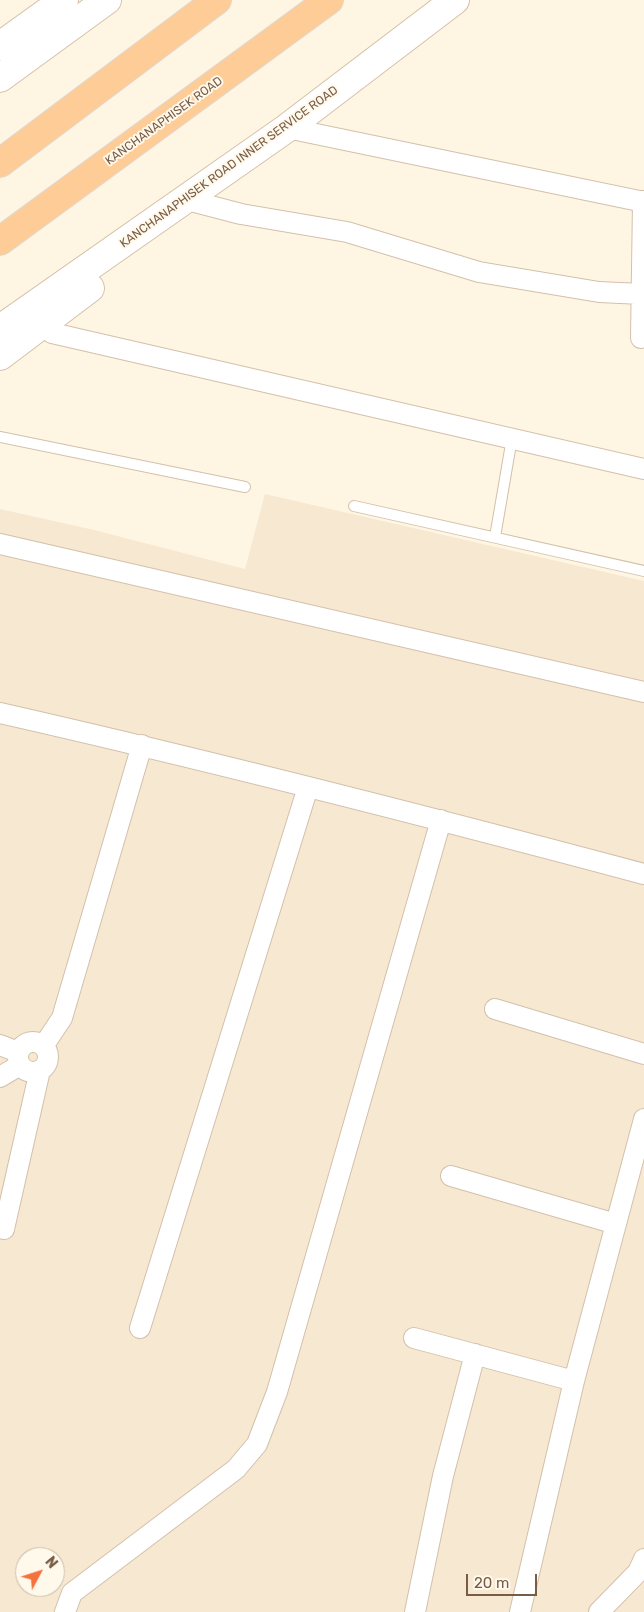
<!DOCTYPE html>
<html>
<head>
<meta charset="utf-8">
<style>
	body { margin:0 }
	#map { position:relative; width:644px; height:1612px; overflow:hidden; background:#fef6e3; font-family:Rubik,sans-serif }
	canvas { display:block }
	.north { position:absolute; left:15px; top:1547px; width:50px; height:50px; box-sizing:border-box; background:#fff9eb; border:1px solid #c9baa9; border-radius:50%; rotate:50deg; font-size:14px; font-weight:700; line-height:20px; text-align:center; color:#795c46 }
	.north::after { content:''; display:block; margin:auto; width:18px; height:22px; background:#f4723d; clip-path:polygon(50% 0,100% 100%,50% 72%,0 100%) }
	.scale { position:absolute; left:466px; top:1574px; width:71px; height:22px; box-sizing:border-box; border:2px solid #795c46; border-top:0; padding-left:6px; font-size:15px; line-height:18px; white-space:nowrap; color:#795c46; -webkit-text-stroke:4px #fff9eb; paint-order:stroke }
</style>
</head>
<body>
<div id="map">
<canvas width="644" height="1612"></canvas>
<div class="north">N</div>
<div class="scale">20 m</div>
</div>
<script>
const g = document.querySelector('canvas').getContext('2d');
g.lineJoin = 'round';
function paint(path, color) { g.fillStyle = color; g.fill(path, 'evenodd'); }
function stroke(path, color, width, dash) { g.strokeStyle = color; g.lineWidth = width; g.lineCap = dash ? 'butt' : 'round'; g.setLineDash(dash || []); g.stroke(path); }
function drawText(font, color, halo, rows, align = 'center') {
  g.font = font + ' Rubik,sans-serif'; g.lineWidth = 4; g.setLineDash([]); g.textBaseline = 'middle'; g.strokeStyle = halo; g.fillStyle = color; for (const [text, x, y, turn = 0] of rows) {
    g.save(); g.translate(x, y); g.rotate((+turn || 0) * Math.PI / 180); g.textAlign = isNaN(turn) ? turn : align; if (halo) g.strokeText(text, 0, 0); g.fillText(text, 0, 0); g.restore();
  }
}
const residential = new Path2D(`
	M265 494 644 581V1612H0V509L94 530 245 569ZM25 1557H55V1587H25Z`);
const service = new Path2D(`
	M0 437 245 487
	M354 506 644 571
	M495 537 512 438`);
const minor = new Path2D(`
	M287 128 644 202
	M195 202 241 214 347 232 479 272 599 292 642 294
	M42 324 52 333 644 469
	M641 338 643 201
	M0 544 644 692
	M0 713C216 762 430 817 644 874
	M495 1009 644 1054
	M18 1057a15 15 0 1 1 30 0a15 15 0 1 1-30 0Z
	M0 1045 18 1052
	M44 1045 62 1018 142 745
	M0 1077 20 1065
	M451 1176 616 1224
	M4 1229 40 1070
	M140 1328 308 787
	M414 1338 574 1381
	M65 1612 72 1593 236 1469 257 1444 277 1392 441 820
	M415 1612 443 1476 475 1354
	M520 1612 574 1381 644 1119
	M599 1612 638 1572 644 1559`);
const secondary = new Path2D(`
	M0 46 64 0
	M0 78 107 0
	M0 329 287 128 455 0
	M0 356 90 288`);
const trunk = new Path2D(`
	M0 163 217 0
	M0 241 329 0`);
const streetNames = [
	["KANCHANAPHISEK ROAD",164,121,-36],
	["KANCHANAPHISEK ROAD INNER SERVICE ROAD",229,167,-36]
];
paint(residential, '#f7e8d1');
stroke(service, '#d3c0ab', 12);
stroke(minor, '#d3c0ab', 22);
stroke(secondary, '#d6c0a8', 30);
stroke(trunk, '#dfd8d3', 30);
stroke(service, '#fff', 10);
stroke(minor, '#fff', 20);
stroke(secondary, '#fff', 28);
stroke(trunk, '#fecc96', 28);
drawText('12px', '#795c46', '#fff9eb', streetNames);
</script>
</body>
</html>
